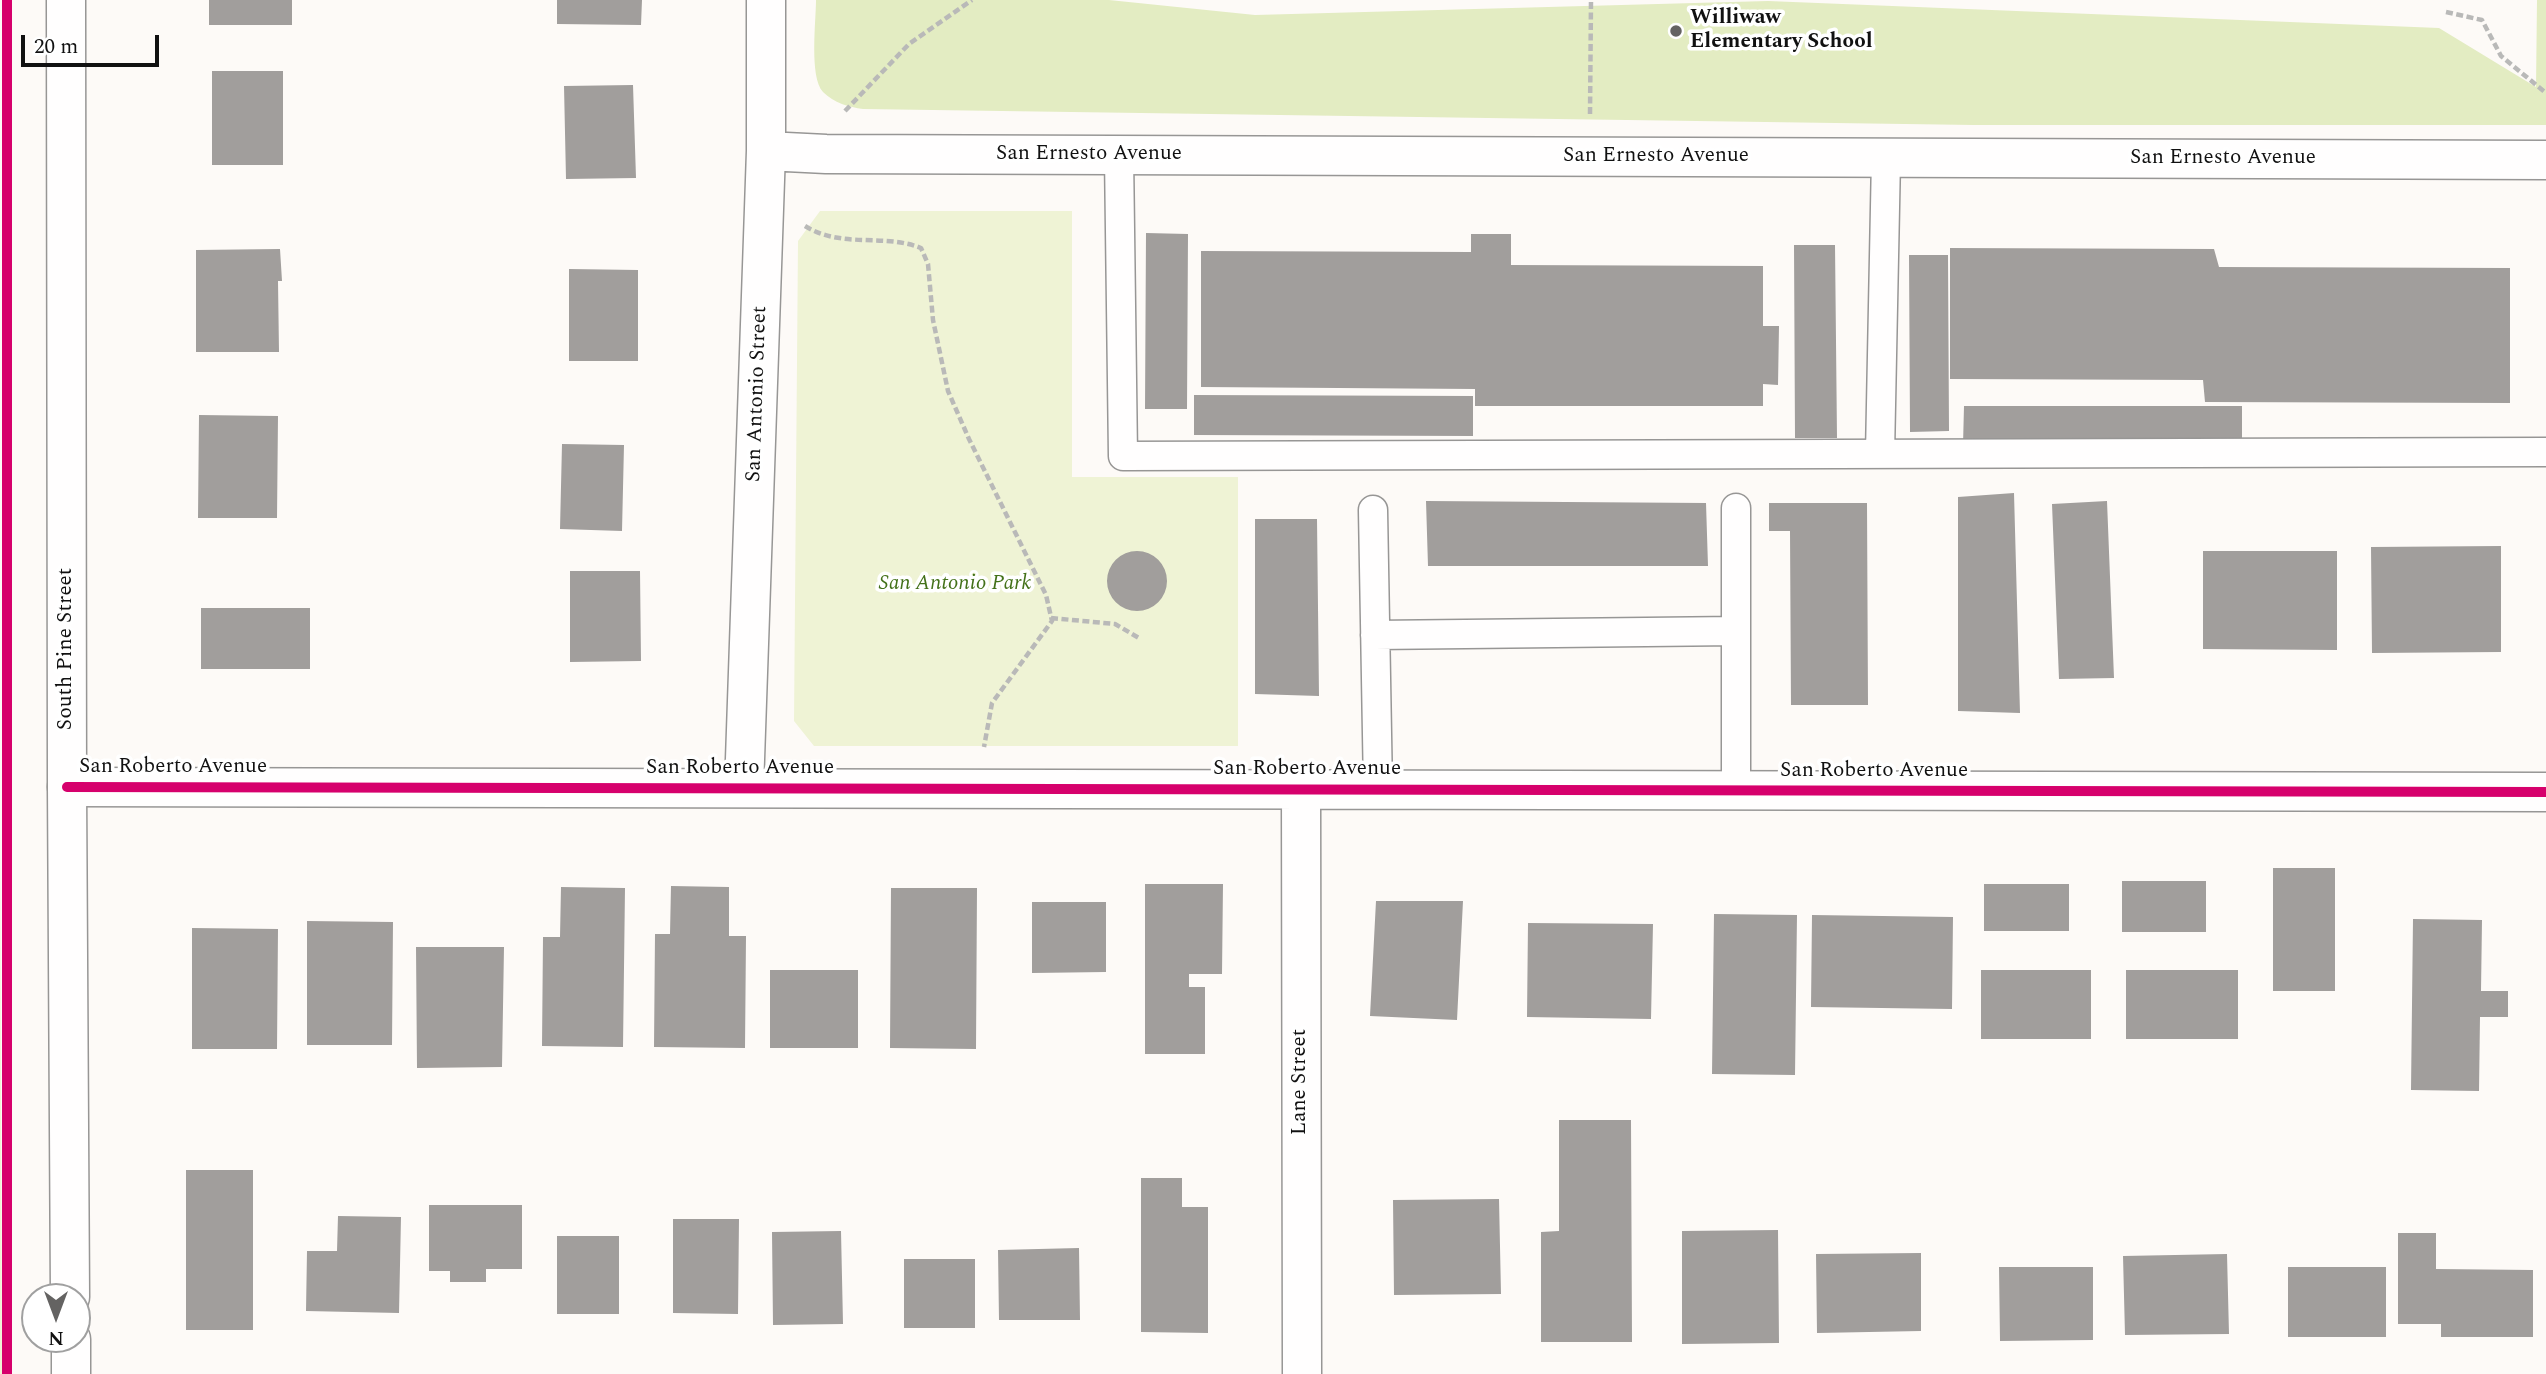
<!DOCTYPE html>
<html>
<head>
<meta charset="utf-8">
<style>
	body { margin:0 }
	#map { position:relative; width:2546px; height:1374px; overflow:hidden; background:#fdfaf7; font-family:Spectral,serif }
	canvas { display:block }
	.north { position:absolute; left:21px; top:1283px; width:70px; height:70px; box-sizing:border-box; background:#fff; border:2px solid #a0a0a0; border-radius:50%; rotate:180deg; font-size:19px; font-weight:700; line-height:28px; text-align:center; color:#111 }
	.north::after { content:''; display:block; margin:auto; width:24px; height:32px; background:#646362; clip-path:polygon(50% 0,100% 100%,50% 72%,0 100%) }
	.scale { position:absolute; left:21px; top:35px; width:138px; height:32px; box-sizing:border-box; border:4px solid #111; border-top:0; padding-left:9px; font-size:21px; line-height:24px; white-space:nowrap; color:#111; -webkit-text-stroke:5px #fff; paint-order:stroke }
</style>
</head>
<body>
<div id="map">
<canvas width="2546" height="1374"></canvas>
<div class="north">N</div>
<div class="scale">20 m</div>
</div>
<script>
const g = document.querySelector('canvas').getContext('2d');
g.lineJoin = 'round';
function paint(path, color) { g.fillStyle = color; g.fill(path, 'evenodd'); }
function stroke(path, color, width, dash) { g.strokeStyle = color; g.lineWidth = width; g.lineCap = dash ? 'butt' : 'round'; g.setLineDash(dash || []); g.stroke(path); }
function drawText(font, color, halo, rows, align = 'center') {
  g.font = font + ' Spectral,serif'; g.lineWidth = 7; g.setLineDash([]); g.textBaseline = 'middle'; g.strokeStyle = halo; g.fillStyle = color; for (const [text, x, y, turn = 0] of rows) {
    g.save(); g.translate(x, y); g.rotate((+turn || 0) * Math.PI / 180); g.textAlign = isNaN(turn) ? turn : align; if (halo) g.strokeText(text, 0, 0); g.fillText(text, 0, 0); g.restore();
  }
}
const green = new Path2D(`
	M820 211H1072V477H1238V746H814L794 721 798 241Z
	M0 817 2 1374H0Z`);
const forest = new Path2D(`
	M816 0H1109L1255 15 1768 1 2439 28 2536 87 2537 0H2546V125H1974L863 109C849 107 834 103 823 92 809 77 816 21 816 0Z`);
const building = new Path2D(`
	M209 0H292V25H209Z
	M557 0H642L641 25 557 24Z
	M212 71H283V165H212Z
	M633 85 636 178 566 179 564 86Z
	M1146 233 1188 234 1187 409H1145Z
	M1471 234H1511V265L1763 266V326H1779L1778 385 1763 384V406H1475V389L1201 387V251L1471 252Z
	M1794 245H1835L1837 438H1795Z
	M1950 248 2214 249 2219 267 2510 268V403L2205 402 2203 380 1950 379Z
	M280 249 282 281H278L279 352H196V250Z
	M1909 255H1948L1949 431 1910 432Z
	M569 269 638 270V361H569Z
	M1194 395 1473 396V436L1194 435Z
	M1964 406H2242V445H1963Z
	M199 415 278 416 277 518H198Z
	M562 444 624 445 622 531 560 529Z
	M2014 493 2020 713 1958 711V497Z
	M1426 501 1706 503 1708 566H1428Z
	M2107 501 2114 678 2059 679 2052 504Z
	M1769 503H1867L1868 705H1791L1790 531H1769Z
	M1255 519H1317L1319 696 1255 694Z
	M2501 546V652L2372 653 2371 547Z
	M2203 551H2337V650L2203 649Z
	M1107 581a30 30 0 1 1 60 0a30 30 0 1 1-60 0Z
	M570 571H640L641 661 570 662Z
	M201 608H310V669H201Z
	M2273 868H2335V991H2273Z
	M2122 881H2206V932H2122Z
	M1145 884H1223L1222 974H1189V987H1205V1054H1145Z
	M1984 884H2069V931H1984Z
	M671 886 729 887V936H746L745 1048 654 1047 655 934H670Z
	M561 887 625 888 623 1047 542 1046 543 937H560Z
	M891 888H977L976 1049 890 1048Z
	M1376 901H1463L1457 1020 1370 1016Z
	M1032 902H1106V972L1032 973Z
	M1714 914 1797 915 1795 1075 1712 1074Z
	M1812 915 1953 917 1952 1009 1811 1007Z
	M2413 919 2482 920 2481 991H2508V1017H2480L2479 1091 2411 1090Z
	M307 921 393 922 392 1045H307Z
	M1528 923 1653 924 1651 1019 1527 1017Z
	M192 928 278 929 277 1049H192Z
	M416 947H504L502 1067 417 1068Z
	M770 970H858V1048H770Z
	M1981 970H2091V1039H1981Z
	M2126 970H2238V1039H2126Z
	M1559 1120H1631L1632 1342H1541V1232L1559 1231Z
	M186 1170H253V1330H186Z
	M1141 1178H1182V1207H1208V1333L1141 1332Z
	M1499 1199 1501 1294 1394 1295 1393 1200Z
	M429 1205H522V1269H486V1282H450V1271H429Z
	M338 1216 401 1217 399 1313 306 1311 307 1251H337Z
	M673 1219H739L738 1314 673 1313Z
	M1778 1230 1779 1343 1682 1344V1231Z
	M841 1231 843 1324 773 1325 772 1232Z
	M2398 1233H2436V1269L2533 1270V1337H2441V1324H2398Z
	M557 1236H619V1314H557Z
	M1079 1248 1080 1320H999L998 1250Z
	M1921 1253V1331L1817 1333 1816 1254Z
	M2227 1254 2229 1334 2125 1335 2123 1256Z
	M904 1259H975V1328H904Z
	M1999 1267H2093V1340L2000 1341Z
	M2288 1267H2386V1337H2288Z`);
const path = new Path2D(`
	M2446 12 2482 20 2501 56 2546 93
	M845 111 909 44 972 0
	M1590 114 1591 0
	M805 226C842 249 884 233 921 248L928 264 933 320 948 391 969 439 1046 595 1052 621 992 703 984 747
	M1051 618 1115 624 1139 638`);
const service = new Path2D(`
	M1119 155 1123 456 2546 452
	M1880 454 1886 158
	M1373 510 1378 790
	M1375 635 1736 631
	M1736 791V508`);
const minor = new Path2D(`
	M766 151 826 154 2546 160
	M67 787 2546 792
	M744 788 766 151V0
	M1301 789 1302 1374`);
const tertiary = new Path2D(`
	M66 0 67 787 70 1297
	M71 1339V1374`);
const cycleway = new Path2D(`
	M7 0V1374
	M67 787 2546 792`);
const markers = [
	[1676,31,7,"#646362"]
];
const poiNames = [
	["Williwaw",1690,19],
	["Elementary School",1690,43]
];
const streetNames = [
	["San Ernesto Avenue",1089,155],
	["San Ernesto Avenue",1656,157],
	["San Ernesto Avenue",2223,159],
	["San Antonio Street",758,394,-88],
	["South Pine Street",67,649,-90],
	["San Roberto Avenue",173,768],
	["San Roberto Avenue",740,769],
	["San Roberto Avenue",1307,770],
	["San Roberto Avenue",1874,772],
	["Lane Street",1301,1082,-90]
];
const parkNames = [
	["San Antonio Park",955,585]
];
paint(green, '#eff3d5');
paint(forest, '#e3ecc2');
paint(building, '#a19e9c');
stroke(service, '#979695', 31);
stroke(minor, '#979695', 41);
stroke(tertiary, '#979695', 41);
stroke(path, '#b9b9b8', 4.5, [7, 3.5]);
stroke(service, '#fffefe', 28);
stroke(minor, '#fffefe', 38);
stroke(tertiary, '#fffefe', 38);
stroke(cycleway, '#d6006c', 10);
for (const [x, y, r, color] of markers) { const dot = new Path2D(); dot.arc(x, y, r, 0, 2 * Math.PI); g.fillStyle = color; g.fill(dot); stroke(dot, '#fff', 2.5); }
drawText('bold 21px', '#111', '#fff', poiNames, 'left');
drawText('21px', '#111', '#fff', streetNames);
drawText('italic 21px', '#437119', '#fff', parkNames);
</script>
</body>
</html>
